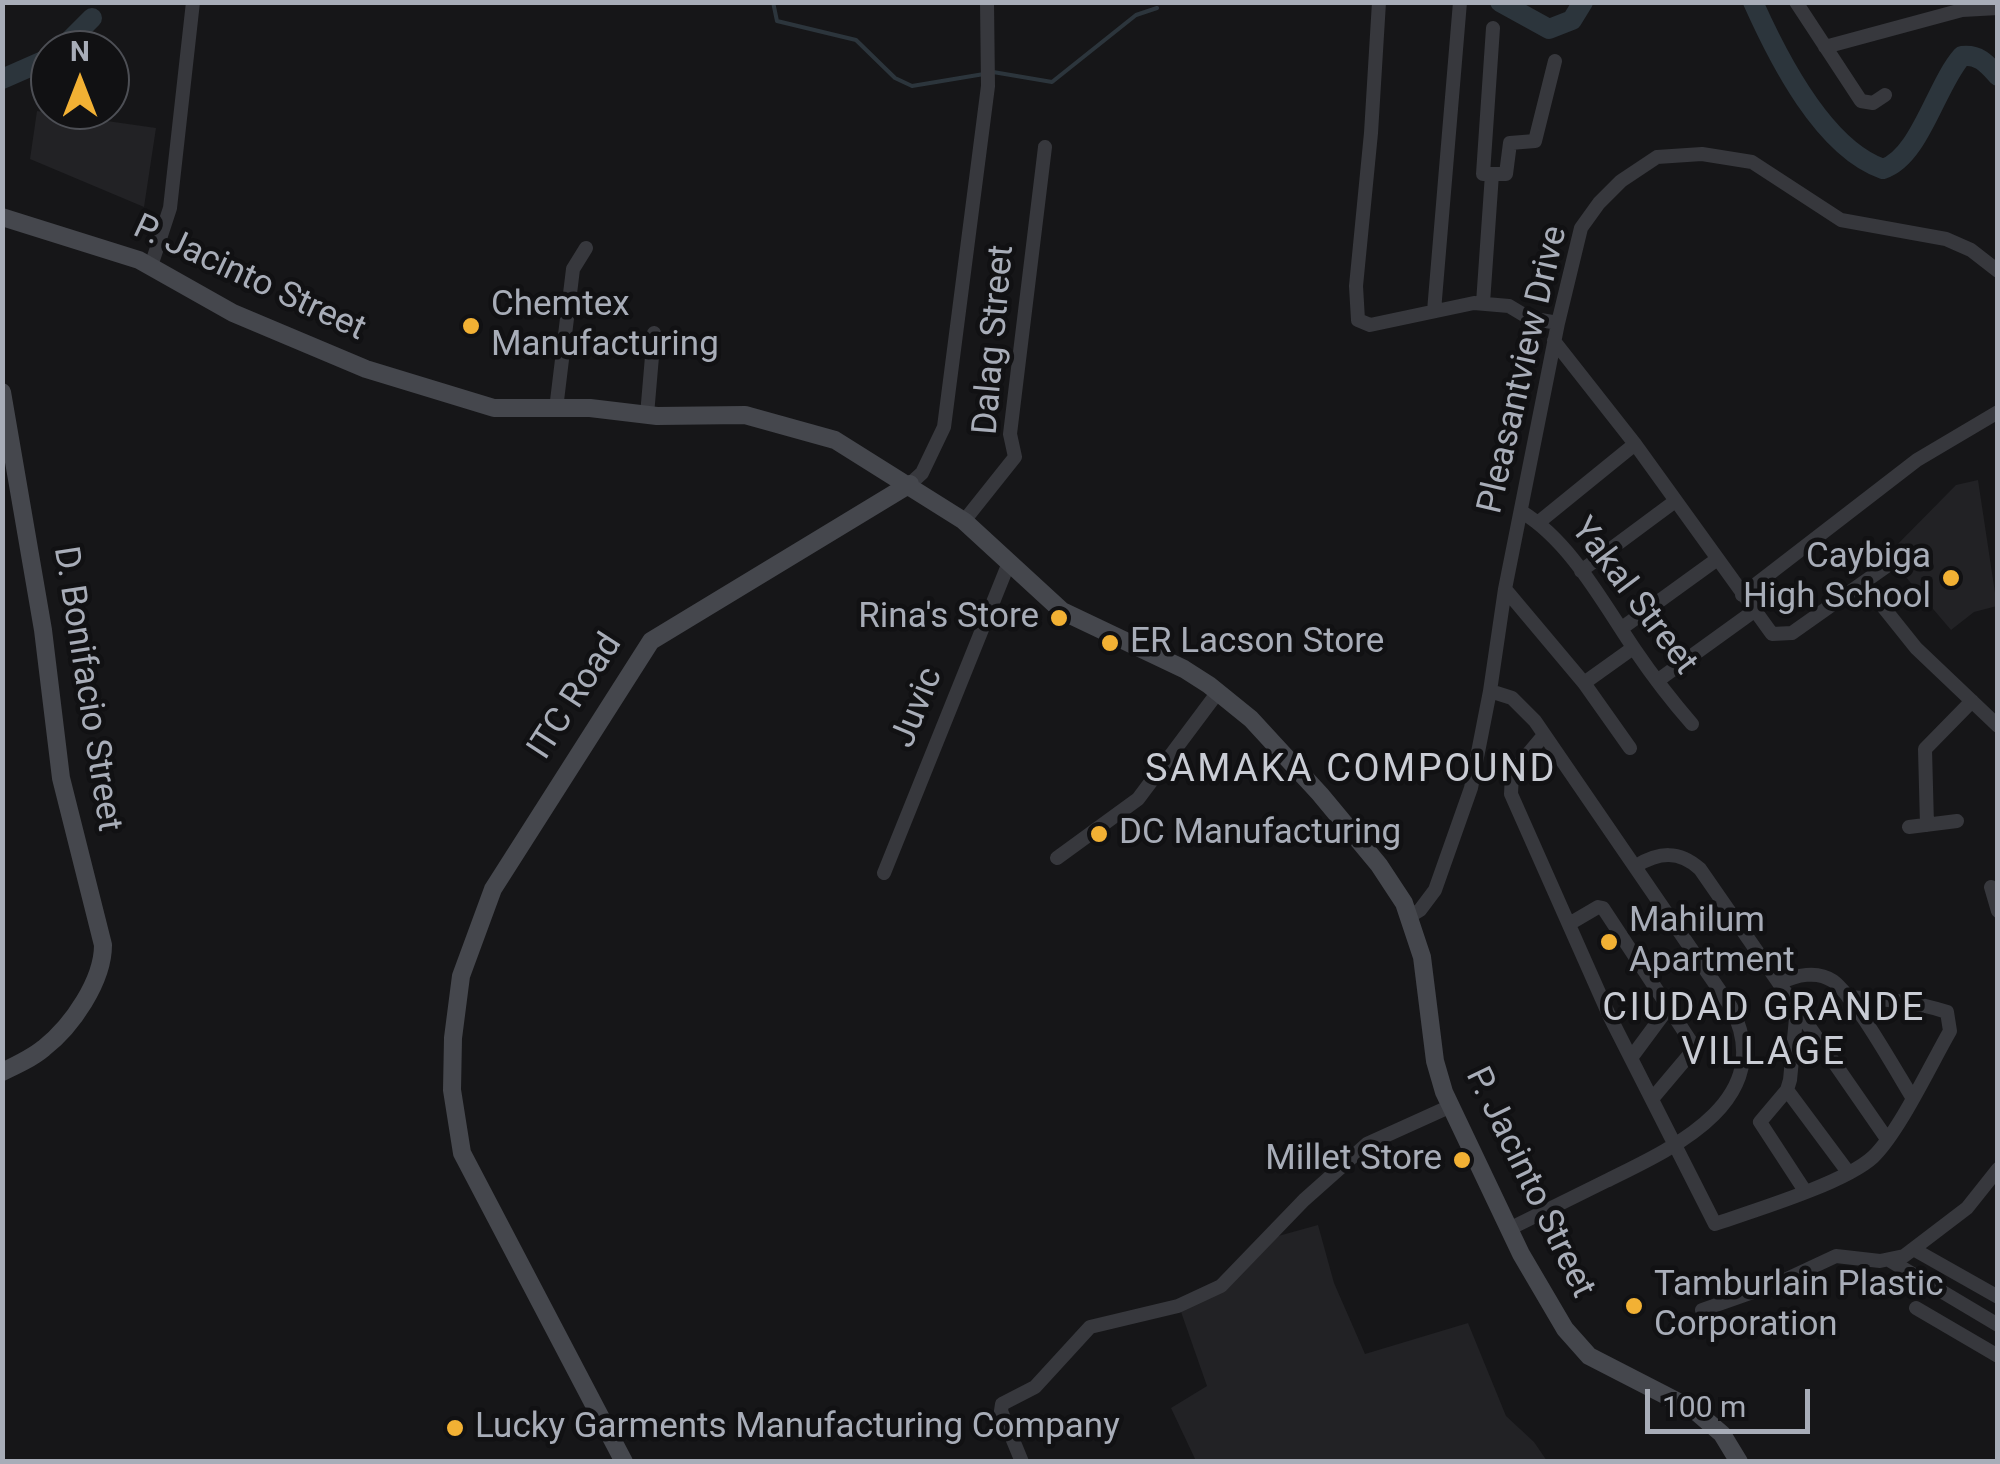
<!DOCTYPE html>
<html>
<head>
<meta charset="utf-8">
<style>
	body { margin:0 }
	#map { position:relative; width:2000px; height:1464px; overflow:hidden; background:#161618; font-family:Roboto,sans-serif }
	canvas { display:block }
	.frame { position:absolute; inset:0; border:5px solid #a8adb8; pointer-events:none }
	.north { position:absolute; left:30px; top:30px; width:100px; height:100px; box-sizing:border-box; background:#111113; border:2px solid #4d4f55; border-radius:50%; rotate:0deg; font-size:28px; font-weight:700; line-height:40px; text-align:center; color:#a8adb8 }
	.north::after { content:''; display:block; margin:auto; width:35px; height:45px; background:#f2b134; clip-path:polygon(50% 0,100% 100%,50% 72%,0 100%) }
	.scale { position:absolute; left:1645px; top:1389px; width:165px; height:45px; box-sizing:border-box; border:5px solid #a8adb8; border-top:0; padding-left:12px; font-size:30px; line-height:35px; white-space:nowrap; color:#a8adb8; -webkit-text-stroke:8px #111113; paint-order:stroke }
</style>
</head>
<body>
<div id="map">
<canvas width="2000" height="1464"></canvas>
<div class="frame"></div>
<div class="north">N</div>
<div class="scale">100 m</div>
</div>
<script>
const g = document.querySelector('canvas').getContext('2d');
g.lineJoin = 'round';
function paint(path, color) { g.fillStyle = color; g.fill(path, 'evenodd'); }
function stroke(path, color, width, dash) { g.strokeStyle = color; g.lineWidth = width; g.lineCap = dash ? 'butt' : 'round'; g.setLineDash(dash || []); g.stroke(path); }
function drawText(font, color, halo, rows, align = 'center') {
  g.font = font + ' Roboto,sans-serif'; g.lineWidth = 9; g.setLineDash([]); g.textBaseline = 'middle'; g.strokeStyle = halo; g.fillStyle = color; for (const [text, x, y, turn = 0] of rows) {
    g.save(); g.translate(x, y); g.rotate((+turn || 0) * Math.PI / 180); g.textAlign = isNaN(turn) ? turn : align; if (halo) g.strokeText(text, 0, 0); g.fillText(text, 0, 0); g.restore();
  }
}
const built = new Path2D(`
	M37 111 156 128 144 207 30 159Z
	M1978 480 1997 606 1974 612 1951 630 1887 555 1956 485Z
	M1318 1225 1334 1283 1365 1354 1468 1323 1506 1416 1534 1442 1547 1461H1196L1171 1408 1207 1386 1180 1309 1271 1238Z`);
const stream = new Path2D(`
	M773 2 777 21 856 40 895 78 912 86 984 74
	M993 72 1052 82 1136 15 1157 8`);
const river = new Path2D(`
	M1500 2 1549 29 1572 20 1583 2
	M1753 2C1778 58 1823 148 1883 169 1920 157 1936 85 1962 56 1979 54 1987 64 1998 76
	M60 50 92 18
	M2 79 50 58`);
const street = new Path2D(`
	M1379 2 1371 133 1356 286 1358 320 1370 325 1474 303 1509 306 1529 318 1558 323
	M1796 2 1861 101 1873 103 1885 95
	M1825 47 1962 10 1998 8
	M1492 174H1506L1510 143 1535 141 1555 61
	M151 266 170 208 193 2
	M1483 303 1492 174H1483L1493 28
	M1434 311 1460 2
	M1554 341 1635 444 1772 634 1792 633 1891 563
	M556 409 573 269 586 248
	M647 415 654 333
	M910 484 922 473 944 427 988 86 987 2
	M1522 512C1571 542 1603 603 1635 650 1652 675 1671 700 1692 724
	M964 521 1015 457 1010 434 1045 147
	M1539 522 1635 444
	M1581 571 1674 502
	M1864 583 1916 648 1998 726
	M1505 589 1584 683 1630 748
	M1742 595 1917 460 1998 412
	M1622 628 1716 560
	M1657 681 1754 611
	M1584 683 1633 648
	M1490 691 1512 698 1535 721 1731 1007C1779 1100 1674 1148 1606 1181 1573 1197 1541 1213 1509 1229
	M1544 735 1512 773 1511 794 1609 1015 1715 1224C1753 1211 1845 1183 1873 1157 1899 1132 1931 1064 1950 1031L1947 1012C1914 1001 1882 999 1848 997
	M1927 825 1925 749 1972 701
	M1909 827 1957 821
	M1057 858 1138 799 1218 692
	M1636 866C1659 852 1679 850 1700 869L1887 1139
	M884 873 1008 565
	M1991 887 1998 911
	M1410 916 1420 910 1435 890 1471 788 1490 691 1505 589 1558 323 1581 228 1599 203 1621 181 1657 157 1702 154 1752 162 1841 220 1946 239 1971 250 1998 271
	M1569 924 1598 907 1603 908 1695 1048 1652 1099
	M1780 983C1796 975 1817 970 1833 981 1854 996 1896 1071 1912 1097
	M1797 1008 1790 1080 1787 1090 1760 1122 1805 1191
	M1631 1058 1668 1008
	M1787 1090 1848 1172
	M1915 1250 1998 1297
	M1889 1260 1998 1325
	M1916 1308 1998 1356
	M1702 1310 1776 1284 1836 1256 1880 1261 1904 1256 1967 1208 1998 1169
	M1022 1462 1001 1411 1002 1404 1035 1387 1090 1327 1178 1306 1221 1286 1304 1200 1367 1144 1451 1106`);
const secondary = new Path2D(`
	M2 217 139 260 233 313 366 369 494 408H590L657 416 745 415 835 440 964 521 1062 611 1184 669 1209 685 1251 719 1320 794 1379 865 1404 903 1422 957 1435 1061 1444 1092 1521 1254 1565 1329 1589 1356 1694 1410 1722 1434 1739 1462
	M2 392 43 630 61 778 103 945C103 981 72 1026 44 1048 32 1058 17 1065 2 1072
	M624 1462 462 1153 452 1090 453 1038 461 976 493 889 651 641 910 484`);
const markers = [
	[471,326,10,"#f2b134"],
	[1951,578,10,"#f2b134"],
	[1059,618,10,"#f2b134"],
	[1110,643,10,"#f2b134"],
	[1099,834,10,"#f2b134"],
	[1609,942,10,"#f2b134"],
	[1462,1160,10,"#f2b134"],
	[1634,1306,10,"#f2b134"],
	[455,1428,10,"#f2b134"]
];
const streetNames = [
	["P. Jacinto Street",249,279,25],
	["Dalag Street",995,340,-85],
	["Pleasantview Drive",1524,370,-77],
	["Yakal Street",1633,597,53],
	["D. Bonifacio Street",86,689,81],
	["ITC Road",576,697,-57],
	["Juvic",918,708,-68],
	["P. Jacinto Street",1529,1183,64]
];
const poiNames = [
	["Chemtex",491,306],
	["Manufacturing",491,346],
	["Caybiga",1931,558,"right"],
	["High School",1931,598,"right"],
	["Rina's Store",1039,618,"right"],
	["ER Lacson Store",1130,643],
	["DC Manufacturing",1119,834],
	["Mahilum",1629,922],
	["Apartment",1629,962],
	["Millet Store",1442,1160,"right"],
	["Tamburlain Plastic",1654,1286],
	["Corporation",1654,1326],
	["Lucky Garments Manufacturing Company",475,1428]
];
const neighbourhoodNames = [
	["SAMAKA COMPOUND",1351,771],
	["CIUDAD GRANDE",1764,1010],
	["VILLAGE",1764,1054]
];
paint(built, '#222225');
stroke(stream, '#2c353c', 4);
stroke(river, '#2c353c', 20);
stroke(street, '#37383d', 14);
stroke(secondary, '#45474d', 18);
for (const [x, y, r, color] of markers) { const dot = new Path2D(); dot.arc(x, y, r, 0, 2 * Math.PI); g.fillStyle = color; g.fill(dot); stroke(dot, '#111113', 4); }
drawText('35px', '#a8adb8', '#111113', streetNames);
drawText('35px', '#a8adb8', '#111113', poiNames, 'left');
g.letterSpacing = '2.5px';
drawText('38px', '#c9ccd4', '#111113', neighbourhoodNames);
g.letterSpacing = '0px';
</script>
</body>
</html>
